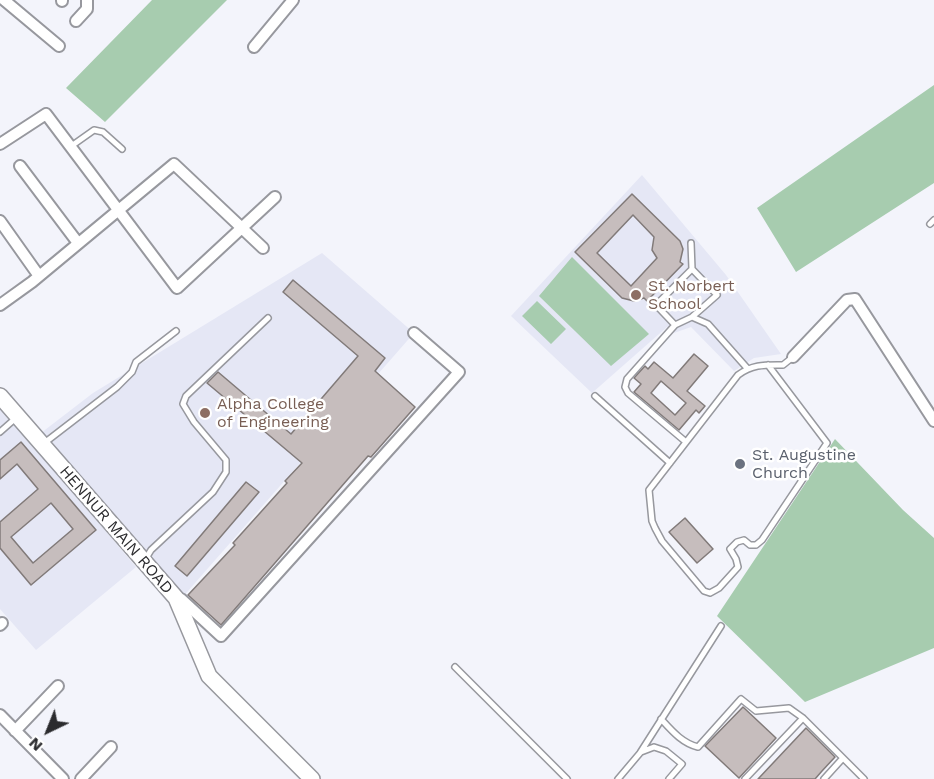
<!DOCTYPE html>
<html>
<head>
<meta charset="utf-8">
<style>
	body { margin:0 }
	#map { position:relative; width:934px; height:779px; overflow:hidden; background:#f3f4fb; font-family:"Work Sans",sans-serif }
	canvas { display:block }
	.north { position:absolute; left:18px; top:701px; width:60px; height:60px; -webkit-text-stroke:4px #fff; paint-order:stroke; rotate:223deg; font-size:16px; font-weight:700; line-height:24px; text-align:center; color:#2b2b2e }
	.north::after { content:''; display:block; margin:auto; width:21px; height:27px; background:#2b2b2e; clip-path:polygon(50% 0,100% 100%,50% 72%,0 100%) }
</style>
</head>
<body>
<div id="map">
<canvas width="934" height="779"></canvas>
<div class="north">N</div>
</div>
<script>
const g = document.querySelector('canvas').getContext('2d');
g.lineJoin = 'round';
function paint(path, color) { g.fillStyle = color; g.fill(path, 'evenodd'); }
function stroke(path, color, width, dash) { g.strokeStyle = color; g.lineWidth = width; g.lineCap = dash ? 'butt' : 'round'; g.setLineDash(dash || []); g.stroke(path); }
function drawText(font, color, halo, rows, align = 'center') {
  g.font = font + ' "Work Sans",sans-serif'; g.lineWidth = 5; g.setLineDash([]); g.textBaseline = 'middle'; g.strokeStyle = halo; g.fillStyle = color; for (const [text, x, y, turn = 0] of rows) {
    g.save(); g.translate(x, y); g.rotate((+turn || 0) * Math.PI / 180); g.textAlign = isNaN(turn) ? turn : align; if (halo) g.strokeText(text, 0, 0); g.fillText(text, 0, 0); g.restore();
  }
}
const built = new Path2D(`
	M642 175 726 275 781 354 754 358 734 371 691 327 674 333 667 327 592 393 511 316Z
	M322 253 414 333 181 599 41 433 93 393Z
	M0 406 136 567 36 650 0 609Z`);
const green = new Path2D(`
	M152 0H227L105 122 66 88Z
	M934 85V183L796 272 757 208Z
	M572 257 649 334 611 366 539 296Z
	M537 301 566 329 551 344 522 316Z
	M835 439 903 510 934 538V648L805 702 717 616Z`);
const building = new Path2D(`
	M632 194 680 241 683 249 680 262 683 264 647 301 644 298 634 301 622 298 575 252ZM633 215 654 237 652 250 657 258 631 286 597 253Z
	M293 280 385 358 375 371 415 407 371 457 368 456 221 625 188 595 235 545 233 543 287 483 285 481 302 463 207 383 218 372 291 434 358 356 283 292Z
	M694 354 708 366 687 391 705 406 699 413 696 410 679 430 634 392 641 384 634 378 645 366 648 369 654 362 673 378ZM661 381 686 403 675 415 651 393Z
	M21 442 96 530 31 585 0 548V522L38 489 17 464 0 479V460ZM51 503 73 529 33 563 11 537Z
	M246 482 259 492 187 576 175 566Z
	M685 518 713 549 697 563 669 532Z
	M743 707 776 738 739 778 705 746Z
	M806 728 835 757 822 771 815 779H758Z`);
const lane = new Path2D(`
	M70 147 94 130 103 132 122 149
	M930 224 934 220
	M692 317 717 295 692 269
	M675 325 656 305 692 269 691 243
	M768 365 827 443 762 540 756 545H750L744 540 737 542 730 549 736 559 738 567 719 588 710 593 704 591 662 541 655 528 652 521 649 490 738 375C753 364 765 365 783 365L793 357
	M595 396 670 463
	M0 432 17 417
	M686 442 628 393 625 387 627 379 675 325 692 317 708 324 747 368
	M43 444 117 387 132 372 136 362 176 331
	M145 560 151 550 213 492 226 472V460L194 422 183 404 186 396 268 318
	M455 667 567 779
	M661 719C672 731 682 743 698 747L741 699 756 711 789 708 803 718 864 779
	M641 752 654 747 666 751 682 764 669 779
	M618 779 640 753 721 626
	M745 779 803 718
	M824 779 843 758`);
const street = new Path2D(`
	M4 0 59 46
	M62 1V0
	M76 21 87 9V0
	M254 47 293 0
	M0 144 46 114 177 288 275 197
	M20 166 78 243
	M0 221 39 276
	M0 305 32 282 174 164 263 248
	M793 357 847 300 855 299 934 421
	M176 598 181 599 221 636 459 372 414 333
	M0 625 2 623
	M0 715 63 779
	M15 731 58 686
	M81 779 111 747`);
const secondary = new Path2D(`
	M0 396 176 598 209 676 312 779`);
const markers = [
	[636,295,6,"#8d6e63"],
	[205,413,6,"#8d6e63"],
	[740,464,6,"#6b7280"]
];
const educationNames = [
	["St. Norbert",648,286],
	["School",648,304],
	["Alpha College",217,404],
	["of Engineering",217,422]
];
const worshipNames = [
	["St. Augustine",752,455],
	["Church",752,473]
];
const streetNames = [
	["HENNUR MAIN ROAD",116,530,49]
];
paint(built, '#e5e7f5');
paint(green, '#a7ccaf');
paint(building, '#c6bdbd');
stroke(building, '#817a79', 1.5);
stroke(lane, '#97989e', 8);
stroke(street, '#97989e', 14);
stroke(secondary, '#97989e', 18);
stroke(lane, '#fff', 5);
stroke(street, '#fff', 10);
stroke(secondary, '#fff', 15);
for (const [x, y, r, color] of markers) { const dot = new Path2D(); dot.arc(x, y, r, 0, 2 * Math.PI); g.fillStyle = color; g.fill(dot); stroke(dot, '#fff', 2); }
drawText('16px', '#785e54', '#fff', educationNames, 'left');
drawText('16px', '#5b616d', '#fff', worshipNames, 'left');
drawText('16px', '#2b2b2e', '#fff', streetNames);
</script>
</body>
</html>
